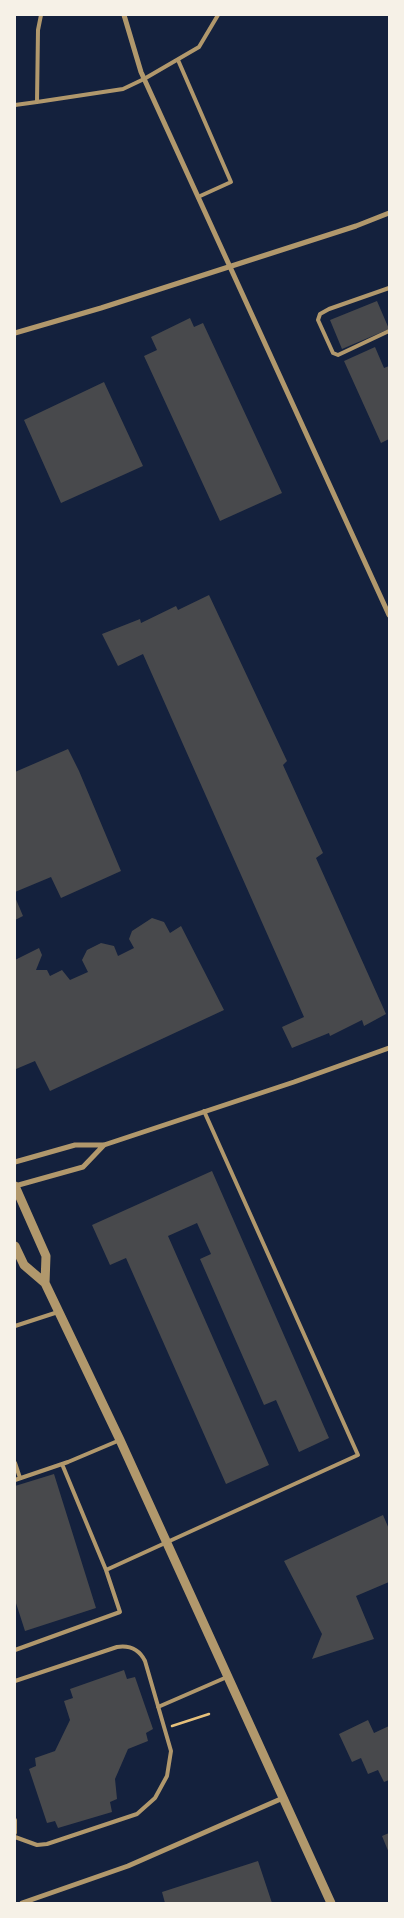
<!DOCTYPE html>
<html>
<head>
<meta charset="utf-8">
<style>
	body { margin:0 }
	#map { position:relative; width:404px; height:1918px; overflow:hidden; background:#14213d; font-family:"Libre Baskerville",serif }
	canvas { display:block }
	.frame { position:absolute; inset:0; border:16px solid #f6f1e7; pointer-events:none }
</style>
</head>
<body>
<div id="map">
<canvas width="404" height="1918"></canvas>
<div class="frame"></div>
</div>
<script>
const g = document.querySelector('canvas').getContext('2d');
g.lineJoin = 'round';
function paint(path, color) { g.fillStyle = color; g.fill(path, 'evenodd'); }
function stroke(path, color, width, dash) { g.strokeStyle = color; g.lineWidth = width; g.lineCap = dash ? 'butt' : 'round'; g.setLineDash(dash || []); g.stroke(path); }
const building = new Path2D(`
	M377 301 389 329 342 349 330 320Z
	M190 318 194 327 203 323 282 493 220 521 144 356 157 350 151 337Z
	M375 347 384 368 389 366V439L381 443 344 361Z
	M104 382 143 466 61 503 24 420Z
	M209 595 287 761 283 765 323 853 316 858 386 1014 364 1026 362 1020 330 1036 329 1033 292 1048 282 1027 304 1017 143 654 118 666 102 634 140 619 141 623 176 606 178 610Z
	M68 749 79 771 121 871 61 898 51 877 15 892V772Z
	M15 897 23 916 15 920Z
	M152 918 164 922 170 933 181 926 224 1010 50 1091 35 1061 16 1069 15 960 39 948 42 955 36 970H47L50 976 62 970 70 980 88 972 82 960 87 950 101 943 114 946 118 956 134 948 129 939 132 931Z
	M212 1171 329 1438 299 1452 276 1400 264 1405 200 1259 211 1254 197 1223 168 1236 269 1465 226 1484 126 1258 110 1265 92 1225Z
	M54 1474 96 1608 25 1631 15 1600V1486Z
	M383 1515 389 1529V1582L356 1596 374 1639 312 1659 322 1634 284 1561Z
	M124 1670 127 1679 135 1677 153 1729 146 1733 148 1741 128 1749 115 1779 117 1799 110 1802 112 1812 58 1828 55 1821 47 1823 29 1769 36 1766 35 1758 55 1751 70 1720 64 1701 73 1698 70 1689Z
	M368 1720 374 1733 389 1726V1780L384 1782 378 1770 368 1774 361 1758 352 1762 339 1734Z
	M389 1833V1853L382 1836Z
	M258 1861 272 1903H165L162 1892Z`);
const path = new Path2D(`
	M172 1726 209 1714`);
const service = new Path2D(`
	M178 60 231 182 198 197
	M37 102 123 89 144 79 199 47 218 15
	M15 105 37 102 38 30 41 15
	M389 288 329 309 320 314 318 320 333 353 338 355 389 331
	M15 1326 58 1312
	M15 1463 20 1478
	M15 1480 68 1462 120 1440
	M106 1570 358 1455 204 1111
	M15 1650 120 1612 106 1570 62 1464
	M15 1681 117 1647C130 1645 139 1649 145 1661L171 1751 167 1776 155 1798 137 1814 47 1844 37 1845 15 1837
	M158 1707 227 1677
	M15 1820V1833`);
const minor = new Path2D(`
	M124 15 141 72 389 615
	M15 333 101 308 356 226 389 213
	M15 1162 75 1145H104L294 1082 389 1048
	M15 1186 83 1167 104 1145
	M22 1903 128 1866 283 1798`);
const tertiary = new Path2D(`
	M15 1186 46 1256 45 1283 120 1440 331 1903
	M15 1246 24 1265 45 1283`);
paint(building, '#48494c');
stroke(path, '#e5c07b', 2.5);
stroke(service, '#b1986c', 4);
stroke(minor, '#b1986c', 5);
stroke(tertiary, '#b1986c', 9);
</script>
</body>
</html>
